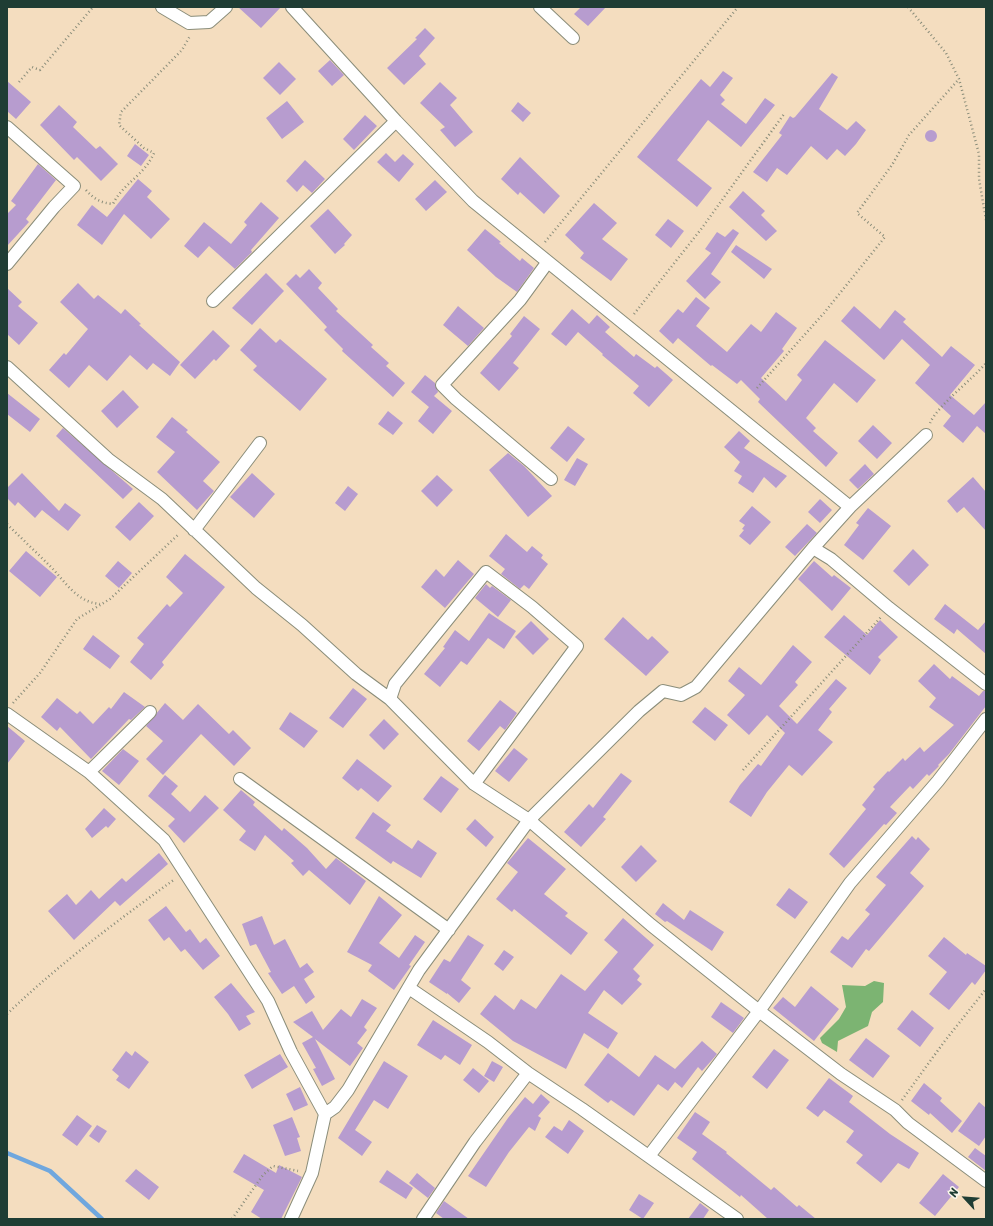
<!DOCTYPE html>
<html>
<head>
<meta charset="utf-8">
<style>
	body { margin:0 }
	#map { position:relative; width:993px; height:1226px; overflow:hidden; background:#f4ddbf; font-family:Sriracha,sans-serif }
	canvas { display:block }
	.frame { position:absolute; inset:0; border:8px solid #1f3d34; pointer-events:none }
	.north { position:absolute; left:945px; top:1178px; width:40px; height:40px; -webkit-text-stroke:3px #fbf7ec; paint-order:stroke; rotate:296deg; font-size:11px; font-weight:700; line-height:16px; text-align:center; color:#1f3d34 }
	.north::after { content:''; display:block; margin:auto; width:14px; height:18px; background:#1f3d34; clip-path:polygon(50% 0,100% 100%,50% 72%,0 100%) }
</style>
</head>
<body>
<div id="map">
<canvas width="993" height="1226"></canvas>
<div class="frame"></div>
<div class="north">N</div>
</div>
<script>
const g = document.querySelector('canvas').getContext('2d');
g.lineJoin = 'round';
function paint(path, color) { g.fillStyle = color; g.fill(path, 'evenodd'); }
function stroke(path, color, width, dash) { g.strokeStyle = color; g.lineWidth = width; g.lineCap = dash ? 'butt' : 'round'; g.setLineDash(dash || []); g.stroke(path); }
const forest = new Path2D(`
	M874 981 884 983 883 1002 872 1012 868 1026 838 1041 837 1052 822 1043 820 1038 839 1019 846 1007 842 985 865 986Z`);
const stream = new Path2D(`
	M7 1153 50 1171 102 1219`);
const building = new Path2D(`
	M238 7H281L261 28Z
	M581 7H606L588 26 574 14Z
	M425 28 435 38 419 56 426 64 404 85 387 68 417 39 415 38Z
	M330 60 344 75 332 86 318 71Z
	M279 62 296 79 280 95 263 78Z
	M723 71 733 78 720 95 725 100 721 104 746 124 765 98 775 105 741 147 708 120 688 146 677 160 712 188 697 207 637 157 701 79 710 87Z
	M832 73 838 77 819 109 847 130 856 121 866 130 856 144 845 156 837 149 827 160 811 146 787 175 777 168 767 182 753 172 782 135 779 133 790 116 793 118 795 117Z
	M7 81 31 102 16 119 7 111Z
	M440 82 457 98 450 105 473 132 455 147 440 130 445 127 420 103Z
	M287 101 304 122 282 139 266 118Z
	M518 102 531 113 523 122 511 111Z
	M59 105 77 122 73 127 96 149 100 146 118 164 101 181 77 157 74 160 40 125Z
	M365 115 377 126 354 150 343 139Z
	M925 136a6 6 0 1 1 12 0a6 6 0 1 1-12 0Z
	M135 144 149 155 141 166 127 156Z
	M386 153 395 162 403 154 414 164 399 182 377 162Z
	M520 157 560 196 544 214 520 192 518 195 501 179Z
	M305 160 325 179 312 193 303 185 297 192 286 181Z
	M38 164 56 180 26 219 29 222 7 246V214L16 205 11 201Z
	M138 179 152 191 147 197 170 219 151 239 124 214 102 245 77 225 92 205 107 217Z
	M435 180 447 192 426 211 415 199Z
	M743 191 765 211 761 215 777 231 766 241 729 207Z
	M261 202 279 218 251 250 252 252 235 269 209 246 198 258 184 246 204 222 231 244 247 225 244 222Z
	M594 203 617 223 602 239 628 259 611 281 580 258 584 253 565 235Z
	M328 209 352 235 344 244 345 245 335 254 310 226Z
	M668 219 684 231 671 248 655 235Z
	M485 229 501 242 499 243 520 261 522 258 534 268 517 292 496 277 467 250Z
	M733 229 739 233 711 274 721 282 705 299 686 281 711 253 705 249 717 232 725 237Z
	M736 245 772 269 764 279 731 252Z
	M309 269 322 283 318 288 338 309 336 311 373 345 371 347 389 363 386 366 405 383 393 397 342 351 343 349 324 330 327 327 286 284 296 274 300 278Z
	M266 273 284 291 252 325 232 308Z
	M78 283 94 299 98 295 121 314 125 309 141 324 139 325 180 362 170 376 153 363 147 370 130 355 107 381 89 365 69 388 49 370 64 353 66 355 88 329 60 302Z
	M7 288 22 302 18 306 38 323 19 345 7 334Z
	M696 297 710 308 696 326 727 352 751 324 761 332 776 312 797 328 782 349 784 351 761 378 786 401 802 380 797 375 825 340 876 380 857 403 834 383 806 418 816 428 813 431 838 453 826 467 758 402 760 399 741 380 737 384 712 365 711 366 678 338 673 344 659 331 678 309 683 313Z
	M458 306 484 328 468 346 443 325Z
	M854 306 880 329 895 310 906 319 903 322 942 357 951 346 975 365 950 395 974 415 986 402V434L977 426 963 443 943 426 951 416 915 383 930 365 902 339 884 360 841 321Z
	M572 309 589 324 597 315 610 327 605 332 634 357 636 354 655 368 657 366 673 380 649 407 633 393 639 386 602 355 603 354 578 332 566 346 551 334Z
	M524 316 540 329 513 363 519 368 499 391 480 373 512 336 510 334Z
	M260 328 276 343 280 339 327 379 300 411 253 370 257 366 240 350Z
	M213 330 230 346 216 361 214 359 195 379 180 365Z
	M425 375 435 383 438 392 434 396 452 411 433 434 418 421 429 407 411 392Z
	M123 390 139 407 117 428 101 411Z
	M7 393 40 419 30 432 7 414Z
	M388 411 403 423 393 435 378 424Z
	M172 417 188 430 186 432 220 462 203 481 214 491 197 510 157 472 175 452 156 437Z
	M873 425 892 443 877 459 858 441Z
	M568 426 585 439 567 462 550 448Z
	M63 428 133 489 123 499 56 436Z
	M739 431 750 441 744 448 787 476 776 488 764 477 753 493 738 483 742 476 734 471 740 462 724 447Z
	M508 453 524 466 552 496 528 517 489 470Z
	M577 458 588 464 575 486 564 480Z
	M865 464 874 474 858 489 849 480Z
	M22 473 59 511 65 503 81 515 68 531 42 510 35 518 18 502 15 506 7 498V488Z
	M252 473 275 494 254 518 230 497Z
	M437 475 453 490 437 507 421 491Z
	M973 477 986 492V531L964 507 957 513 947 501Z
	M348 486 358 494 345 511 335 503Z
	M820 499 832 510 820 523 808 512Z
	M139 502 154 516 130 541 115 527Z
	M752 506 771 522 750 545 739 536 744 530 742 529 745 525 739 521Z
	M868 508 891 526 863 560 844 545 859 525 856 523Z
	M807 524 817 533 795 556 785 547Z
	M506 534 527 552 532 546 543 555 541 558 548 564 529 589 524 585 520 589 501 574 505 569 489 556Z
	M913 549 929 565 909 586 893 571Z
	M26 551 57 577 40 597 9 571Z
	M185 554 225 587 162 662 164 665 151 680 130 662 144 644 137 638 167 604 170 607 183 593 166 577Z
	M458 560 474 574 445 608 421 587 436 569 444 577Z
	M118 561 132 573 119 588 105 576Z
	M814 561 832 577 834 575 851 588 832 611 798 579Z
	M486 584 490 588 492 586 511 600 498 617 475 598Z
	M945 604 978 630 986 621V654L957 629 954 634 934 619Z
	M489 613 516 631 504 649 488 638 467 665 461 661 440 687 424 674 445 648 443 647 455 630 469 641Z
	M844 615 867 635 880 620 898 637 878 657 881 660 870 675 824 637Z
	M623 617 648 640 652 636 669 652 646 676 604 639Z
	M531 621 549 639 533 655 515 637Z
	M93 635 120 656 110 669 83 649Z
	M793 645 812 662 795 682 798 685 779 706 797 724 836 679 847 688 829 709 832 712 818 730 833 742 802 776 789 765 767 792 751 817 729 802 740 785 758 764 761 766 785 733 767 715 749 735 727 715 745 695 728 681 739 667 761 685Z
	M934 664 950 679 952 676 979 696 983 691H986V706L949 754 938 765 939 766 929 776 927 774 913 789 910 786 890 807 897 813 886 825 884 824 844 868 829 854 866 809 862 805 875 789 873 787 888 771 889 772 903 758 905 761 920 747 924 752 954 725 929 707 936 698 918 681Z
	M353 688 367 699 343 728 329 718Z
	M124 692 145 707 131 720 129 719 91 759 60 727 57 731 41 717 57 698 77 714 80 711 93 724 109 707 111 709Z
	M500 700 517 713 505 730 500 726 479 751 467 741Z
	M165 703 183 720 198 704 229 734 233 730 251 748 234 766 201 734 163 775 146 759 163 741 146 726Z
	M705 707 728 725 715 741 692 722Z
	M290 712 318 731 304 748 279 729Z
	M384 719 399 734 384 750 369 735Z
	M7 726 25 741 7 764Z
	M514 748 528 759 509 782 495 771Z
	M123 749 139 761 119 785 102 771Z
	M357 759 392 786 378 802 361 788 358 791 342 778Z
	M621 773 632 781 603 817 606 819 581 847 564 832 589 804 593 808Z
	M165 775 178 786 171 794 190 812 205 795 219 808 184 843 168 826 175 819 148 796Z
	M441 776 459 789 441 813 423 799Z
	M241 790 255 802 253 805 282 831 284 828 307 848 326 869 336 858 366 881 350 905 309 870 303 876 291 863 294 861 265 835 255 851 239 840 246 831 223 810Z
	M104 808 116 819 108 828 106 826 92 838 85 829Z
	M373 812 391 825 386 831 412 849 418 840 437 853 421 878 393 861 391 864 355 838Z
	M475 819 494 837 486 847 466 829Z
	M912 836 916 840 918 837 930 849 910 873 924 886 869 951 866 949 852 968 830 952 842 936 848 940 870 914 865 910 886 885 876 877Z
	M528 838 566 869 544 894 568 913 565 916 588 933 571 955 514 909 512 912 496 899 518 872 507 863Z
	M641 845 657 861 636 882 621 867Z
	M159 853 168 864 120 906 115 901 74 940 48 911 67 894 76 905 91 890 99 899 122 878 126 882Z
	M789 888 808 902 795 919 776 905Z
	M379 896 402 915 379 943 399 958 415 935 425 942 409 965 411 966 394 990 368 971 372 965 347 952Z
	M663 903 684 920 690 910 724 932 712 951 667 921 665 922 655 914Z
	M166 906 186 932 190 929 200 943 206 938 220 956 203 970 185 949 181 952 169 937 164 941 148 920Z
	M262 916 274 945 285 939 300 968 307 963 314 972 304 979 315 997 306 1004 294 986 282 994 268 973 271 972 256 944 250 946 242 924Z
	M623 918 654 945 633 969 640 976 637 980 642 984 622 1005 604 990 588 1013 618 1033 608 1049 584 1033 566 1069 513 1041 480 1014 495 995 514 1010 521 999 536 1009 561 974 585 991 618 952 604 940Z
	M468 935 484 945 461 980 471 988 459 1003 447 993V994L429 982 444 959 450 962Z
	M944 937 966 955 967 953 986 966V970L975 985 972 982 949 1010 929 994 947 972 928 956Z
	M504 950 514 957 503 971 494 964Z
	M231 983 255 1012 246 1016 251 1024 239 1031 228 1014 214 997Z
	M811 986 839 1009 814 1041 773 1008 783 997 795 1007Z
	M362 999 377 1008 364 1027 367 1030 357 1043 363 1048 350 1066 315 1039 335 1079 322 1086 313 1069 316 1068 302 1043 313 1037 293 1022 312 1011 323 1030 341 1009 351 1017Z
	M721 1002 744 1018 733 1033 711 1017Z
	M912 1010 934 1028 920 1047 897 1029Z
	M433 1020 472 1045 460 1065 445 1055 441 1060 417 1045Z
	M866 1038 890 1056 873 1078 849 1060Z
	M702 1041 717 1054 712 1060 702 1071 698 1067 682 1088 675 1082 668 1091 658 1084 634 1116 611 1100 608 1103 584 1085 608 1053 639 1077 655 1055 675 1069Z
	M774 1049 789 1060 767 1089 752 1077Z
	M126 1051 132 1056 135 1051 149 1062 129 1089 116 1080 119 1076 112 1070Z
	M280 1054 288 1067 252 1089 244 1075Z
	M384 1061 408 1076 388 1109 374 1100 355 1130 372 1142 362 1156 338 1138Z
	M492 1061 503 1067 494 1082 484 1076Z
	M473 1068 489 1081 479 1093 463 1080Z
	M829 1078 853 1096 849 1102 890 1134 919 1153 909 1169 898 1163 881 1183 856 1163 863 1155 846 1142 854 1131 824 1110 818 1117 806 1108Z
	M924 1083 942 1098 940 1101 962 1121 952 1133 930 1113 929 1115 911 1101Z
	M300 1087 308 1105 294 1111 286 1094Z
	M541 1094 550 1102 538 1116 541 1118 535 1131 529 1127 509 1152 486 1187 468 1176 508 1118 525 1097 533 1104Z
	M979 1102 986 1108V1136L979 1146 958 1131Z
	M695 1112 710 1122 702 1134 727 1152 726 1153 771 1190 774 1187 797 1207 799 1205 816 1219H768L741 1195 740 1197 692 1159 697 1152 677 1138Z
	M77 1115 92 1126 77 1146 62 1135Z
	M292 1117 300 1137 297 1138 301 1151 285 1156 273 1125Z
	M569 1120 584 1131 568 1154 545 1137 554 1126 562 1131Z
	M97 1125 107 1131 99 1143 89 1136Z
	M975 1148 986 1156V1171L968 1157Z
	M244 1154 276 1173 279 1165 302 1177 281 1219H262L251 1212 264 1190 233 1172Z
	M136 1169 159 1187 149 1200 125 1181Z
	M387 1170 413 1188 406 1199 379 1182Z
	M417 1173 435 1188 428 1198 409 1183Z
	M943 1174 959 1187 935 1216 919 1203Z
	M639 1194 654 1203 643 1219 629 1210Z
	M444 1201 469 1219H444L436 1213Z
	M700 1203 709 1210 703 1219H688Z`);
const path = new Path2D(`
	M908 7 946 53 959 79 979 154V179L986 220
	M19 82 32 67 40 70 93 7
	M86 190C94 199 101 203 113 204 123 183 144 176 154 153L144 148 119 125 121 112 182 50 190 36
	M545 242 738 7
	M634 314 702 228 784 114
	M757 388 824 313 885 237 857 213 892 165 909 135 959 79
	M930 423C938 405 972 380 986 363
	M7 524C21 538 36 552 50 566 65 581 76 602 100 604
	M13 703 40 673 77 619 110 599 179 534
	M743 770 881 617
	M7 1014C59 964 117 921 175 879
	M902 1100 944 1042 986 989
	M232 1219 263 1175 273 1166 298 1171`);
const minor = new Path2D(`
	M162 7 189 23 209 22 226 7
	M292 7 396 121 473 201 850 507
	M540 7 573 38
	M7 127 74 186 54 207 7 264
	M547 263 520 300 442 385 456 399 551 479
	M213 301 396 121
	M7 367 108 459 162 499 256 588 302 625 356 674 390 699 474 784 529 820 651 925 759 1011 841 1074 895 1110 908 1123 986 1181
	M194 530 260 443
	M813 548 831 559 889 608 986 684
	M390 699 395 684 486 572 532 607 577 646 474 784
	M7 714 89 772 164 840 268 1001 291 1052 325 1114
	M89 772 150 712
	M240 779 449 930
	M409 988 488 1042 528 1073 582 1109 737 1219
	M649 1156 759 1011 850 883 938 781 986 719
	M291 1219 312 1173 325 1114 335 1107 348 1090 419 970 529 820 639 711 663 691 681 695 696 687 813 548 850 507 926 435
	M423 1219 475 1142 528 1073`);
paint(forest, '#7cb472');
stroke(stream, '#6fa7de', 4.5);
paint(building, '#b79ccf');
stroke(minor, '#8a8d7a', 14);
stroke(path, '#8a8d7a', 2.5, [1, 3]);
stroke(minor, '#fff', 12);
</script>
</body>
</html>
